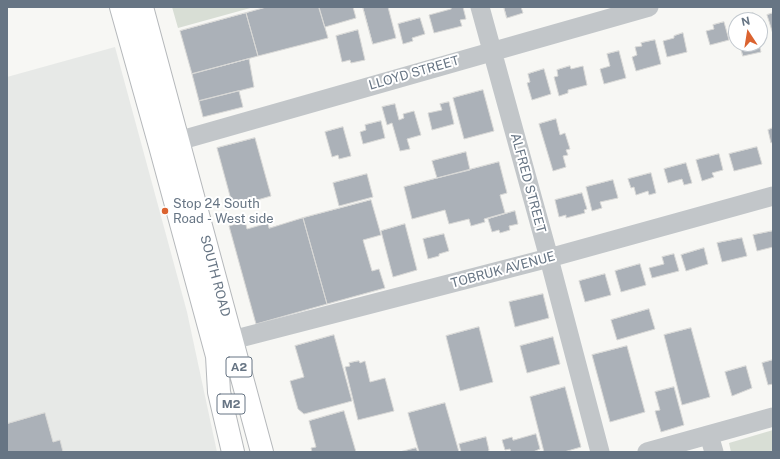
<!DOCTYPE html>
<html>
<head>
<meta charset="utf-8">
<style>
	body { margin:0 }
	#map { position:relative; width:780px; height:459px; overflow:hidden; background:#f7f7f4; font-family:"Public Sans",sans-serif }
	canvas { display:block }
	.frame { position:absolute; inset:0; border:8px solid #677584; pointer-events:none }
	.north { position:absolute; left:728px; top:12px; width:40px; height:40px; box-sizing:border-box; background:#fff; border:1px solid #c2c8ce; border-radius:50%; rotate:348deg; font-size:11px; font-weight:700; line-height:16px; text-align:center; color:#677584 }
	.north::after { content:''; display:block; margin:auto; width:14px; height:18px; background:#db6330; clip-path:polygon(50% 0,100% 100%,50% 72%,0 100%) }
</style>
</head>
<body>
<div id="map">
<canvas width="780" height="459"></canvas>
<div class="frame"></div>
<div class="north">N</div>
</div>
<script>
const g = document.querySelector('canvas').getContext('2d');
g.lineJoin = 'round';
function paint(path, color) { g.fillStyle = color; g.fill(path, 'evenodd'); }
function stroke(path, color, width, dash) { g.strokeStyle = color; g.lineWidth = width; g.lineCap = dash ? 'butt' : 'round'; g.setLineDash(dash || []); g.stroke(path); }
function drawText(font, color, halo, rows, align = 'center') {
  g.font = font + ' "Public Sans",sans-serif'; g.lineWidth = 4; g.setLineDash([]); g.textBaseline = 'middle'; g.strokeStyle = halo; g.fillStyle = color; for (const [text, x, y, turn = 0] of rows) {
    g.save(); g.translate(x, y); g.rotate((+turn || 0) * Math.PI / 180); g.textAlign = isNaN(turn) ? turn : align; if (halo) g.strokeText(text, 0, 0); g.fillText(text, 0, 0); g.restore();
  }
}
const built = new Path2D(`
	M115 47 187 312 217 452H7V77Z`);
const green = new Path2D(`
	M172 7H254L178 28Z
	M773 430V452H731L729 443Z`);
const building = new Path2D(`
	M267 7H319L328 38 258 56 246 13Z
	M319 7H353L356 18 325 27Z
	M363 7H388L396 38 373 44Z
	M451 7H463L466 19 460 20 462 26 434 33 429 15 451 9Z
	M504 7H521L523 13 507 18Z
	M246 13 258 56 192 74 180 31Z
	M753 13 755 20H739L744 19 743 16Z
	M773 13V34L767 15Z
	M420 18 425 34 412 38 413 41 403 44 398 24Z
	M724 22 729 40 710 45 706 31 714 29 713 25Z
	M358 30 365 60 351 63 350 60 342 62 336 36Z
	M683 33 687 52 667 57 663 41 674 38V36Z
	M655 40 661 64 636 71 632 57 637 55 635 47 642 46 641 43Z
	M740 44H759L761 52 743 56Z
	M619 51 626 78 604 84 600 69 610 66 607 54Z
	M249 59 254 87 199 101 192 74Z
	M570 66 571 69 583 66 587 85 568 90V93L559 96 554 77 558 76 557 70Z
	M544 69 551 94 532 100 527 83 530 82 528 74Z
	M483 90 494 131 464 139 453 98Z
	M239 91 243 107 203 117 199 101Z
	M449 102 454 124 432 130 428 113 442 110 440 104Z
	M395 104 399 120 404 118 403 114 414 111 421 135 407 139 410 149 400 151 392 123 387 125 382 107Z
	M556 119 560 135 565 133 570 149 566 150 568 155 563 156 566 167 553 171 539 124Z
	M381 121 385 138 363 144 360 132 366 130 365 125Z
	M343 127 351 156 339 159 338 155 332 157 325 132Z
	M773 128V142L771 143 768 130Z
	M255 138 271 196 233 207 217 148Z
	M757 147 762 164 734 171 729 154Z
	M466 152 470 170 437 178 432 161Z
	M719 154 723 170 712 173 714 177 702 181 696 160Z
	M499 162 507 193 500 195 505 213 484 219 485 222 471 226 469 219 449 224 445 210 412 219 404 187Z
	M686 163 692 183 684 185 682 179 668 183 664 169Z
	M651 173 656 193 649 195 648 191 636 195 634 187 631 188 628 179Z
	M367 174 373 197 339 206 333 183Z
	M613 180 618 198 600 202 602 208 592 211 586 187Z
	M582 193 587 209 584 210 585 213 566 218V215L559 217 555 200Z
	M371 200 381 235 363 240 372 271 379 269 385 288 327 304 303 218Z
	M515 211 518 224 509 226 510 230 500 233 499 230 492 232 488 219Z
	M303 218 327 304 256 324 229 226 245 221 247 229 268 223 269 228Z
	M405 224 417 270 393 277 381 231Z
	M773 231V247L757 251 753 235Z
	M444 234 449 251 439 254V256L428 259 423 239Z
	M742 238 747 256 722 262 717 243Z
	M704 248 708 264 686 271 681 255Z
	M674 254 679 271 652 278 649 268 664 264 662 257Z
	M640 264 646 285 621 292 615 271Z
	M605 274 611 295 585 302 579 281Z
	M543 294 549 318 515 327 509 302Z
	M649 309 655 329 617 340 611 320Z
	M479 327 493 382 460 391 446 336Z
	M691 328 710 397 682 405 664 335Z
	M334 335 352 401 304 414 298 409 290 381 304 377 295 346Z
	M553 337 560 364 527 373 520 346Z
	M627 346 645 412 610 422 592 355Z
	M773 360V384L768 385 762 363Z
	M359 361 360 363 365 361 370 382 385 378 394 411 358 420 345 367 350 366 349 363Z
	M746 366 752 388 732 396 725 372Z
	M565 387 581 447 564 452H544L530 397Z
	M674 387 684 425 661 432 655 411 660 410 655 392Z
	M445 403 459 452H419L408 413Z
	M344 411 356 452H312L311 448 316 447 309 421Z
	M45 413 53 442 60 440 63 452H7V424Z
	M536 434 540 449 533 452H511L510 449 505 450 502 440 512 437 513 440Z
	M486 437 489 450 488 452H461L459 444Z
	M416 448 418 452H400Z`);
const minor = new Path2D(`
	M480 7 546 247 600 452
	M164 145 649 7
	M232 340 549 258 773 196
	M709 435 714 452
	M647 452 773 417`);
const highway = new Path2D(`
	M121 7 160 146 217 356 219 392 233 452
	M142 7 262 452`);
const markers = [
	[165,211,4,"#db6330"]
];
const shields = [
	[239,367,26],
	[231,404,28]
];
const shieldNames = [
	["A2",239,367],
	["M2",231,404]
];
const streetNames = [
	["LLOYD STREET",414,73,-16],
	["ALFRED STREET",528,183,75],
	["TOBRUK AVENUE",503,270,-15],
	["SOUTH ROAD",215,276,75]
];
const poiNames = [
	["Stop 24 South",173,204],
	["Road - West side",173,219]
];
paint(built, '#e7e9e7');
paint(green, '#d8ded5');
paint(building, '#abb1b8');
stroke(building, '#d8d8d6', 1);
stroke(highway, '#b5b8bb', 24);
stroke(minor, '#c2c6c9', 19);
stroke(highway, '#fff', 22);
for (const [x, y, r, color] of markers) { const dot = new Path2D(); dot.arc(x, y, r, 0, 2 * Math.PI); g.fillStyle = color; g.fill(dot); stroke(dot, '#fff', 1.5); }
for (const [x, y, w] of shields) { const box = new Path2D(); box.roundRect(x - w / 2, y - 10, w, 20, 3); g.fillStyle = '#fff'; g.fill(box); stroke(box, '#677584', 1); }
drawText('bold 12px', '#677584', null, shieldNames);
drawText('13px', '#677584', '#fff', streetNames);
drawText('13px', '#677584', '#fff', poiNames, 'left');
</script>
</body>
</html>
